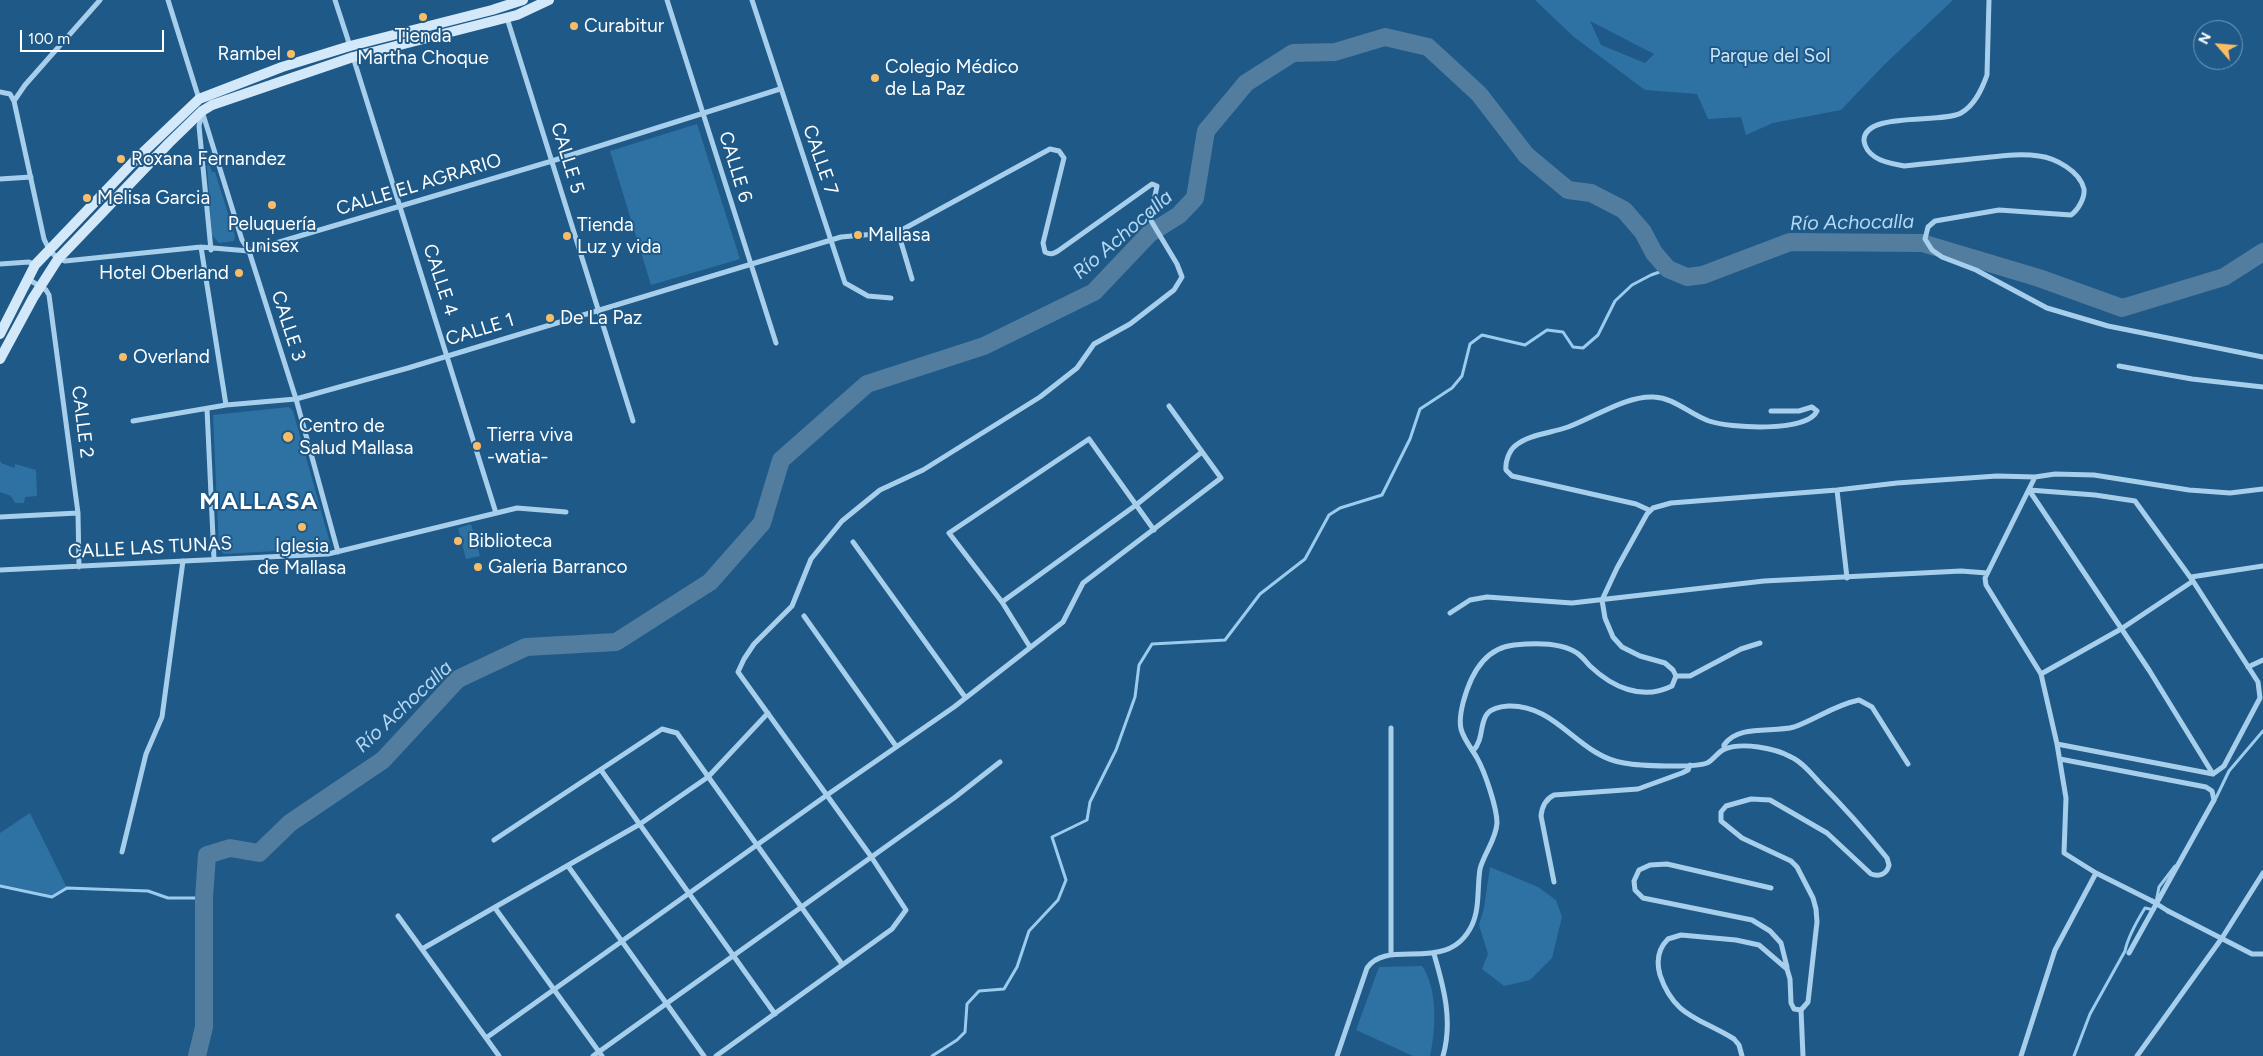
<!DOCTYPE html>
<html>
<head>
<meta charset="utf-8">
<style>
	body { margin:0 }
	#map { position:relative; width:2263px; height:1056px; overflow:hidden; background:#1e5988; font-family:Figtree,sans-serif }
	canvas { display:block }
	.north { position:absolute; left:2193px; top:20px; width:50px; height:50px; box-sizing:border-box; background:#1e5988; border:1px solid #789bb8; border-radius:50%; rotate:297deg; font-size:14px; font-weight:700; line-height:20px; text-align:center; color:#fff }
	.north::after { content:''; display:block; margin:auto; width:18px; height:22px; background:#fabd66; clip-path:polygon(50% 0,100% 100%,50% 72%,0 100%) }
	.scale { position:absolute; left:20px; top:30px; width:144px; height:22px; box-sizing:border-box; border:2px solid #fff; border-top:0; padding-left:6px; font-size:15px; line-height:18px; white-space:nowrap; color:#fff; -webkit-text-stroke:4px #1e5988; paint-order:stroke }
</style>
</head>
<body>
<div id="map">
<canvas width="2263" height="1056"></canvas>
<div class="north">N</div>
<div class="scale">100 m</div>
</div>
<script>
const g = document.querySelector('canvas').getContext('2d');
g.lineJoin = 'round';
function paint(path, color) { g.fillStyle = color; g.fill(path, 'evenodd'); }
function stroke(path, color, width, dash) { g.strokeStyle = color; g.lineWidth = width; g.lineCap = dash ? 'butt' : 'round'; g.setLineDash(dash || []); g.stroke(path); }
function drawText(font, color, halo, rows, align = 'center') {
  g.font = font + ' Figtree,sans-serif'; g.lineWidth = 4; g.setLineDash([]); g.textBaseline = 'middle'; g.strokeStyle = halo; g.fillStyle = color; for (const [text, x, y, turn = 0] of rows) {
    g.save(); g.translate(x, y); g.rotate((+turn || 0) * Math.PI / 180); g.textAlign = isNaN(turn) ? turn : align; if (halo) g.strokeText(text, 0, 0); g.fillText(text, 0, 0); g.restore();
  }
}
const green = new Path2D(`
	M1535 0H1953L1884 65 1841 110 1773 123 1746 135 1741 117 1708 119 1697 94 1645 90 1574 37ZM1590 21 1654 54 1645 63 1601 45Z
	M697 124 740 259 651 285 610 151Z
	M209 163 212 172H215L235 236 234 241 219 243 212 235 207 166Z
	M289 407 293 411 330 543 327 548 224 554 219 549 213 415Z
	M0 460 1 463 15 468V464L36 470 37 496 25 497 24 503H15L11 496 0 492Z
	M471 524 480 556 466 559 458 528Z
	M30 813 67 888 52 897 0 886V833Z
	M1490 867 1538 887 1556 900 1562 917 1552 958 1530 980 1504 986 1482 969 1488 954 1479 925 1484 908Z
	M1422 966C1438 989 1436 1030 1430 1056H1413L1356 1030 1379 967Z`);
const stream = new Path2D(`
	M2214 802 2229 771 2263 731
	M0 886 52 897 67 888 148 891 168 898H204
	M2156 902 2159 887 2175 866
	M932 1056 957 1040 965 1032 967 1004 979 991 1004 989 1017 967 1029 931 1058 900 1066 880 1052 837 1087 820 1090 802 1116 750 1135 697 1139 665 1152 644 1225 640 1260 594 1305 559 1329 515 1340 508 1382 495 1410 439 1420 409 1452 388 1462 376 1470 344 1482 335 1525 345 1547 330 1563 332 1573 347 1583 348 1598 335 1615 301 1632 285 1651 275 1668 269
	M2074 1056 2090 1014 2125 951C2128 936 2137 921 2145 908L2154 910`);
const river = new Path2D(`
	M197 1056 204 1027V898L207 855 230 848 259 853 290 823 383 760 458 679 526 647 616 642 710 582 762 523 781 460 867 384 984 346 1094 292 1149 234 1179 215 1195 198 1206 131 1246 83 1293 53 1335 52 1385 37 1428 47 1479 94 1526 155 1568 190 1591 193 1624 210 1643 232 1654 253 1668 269 1687 277 1703 275 1790 242 1922 243 2039 278 2122 308 2224 277 2263 252`);
const street = new Path2D(`
	M168 0 199 99
	M335 0 350 46
	M667 0 776 343
	M752 0 845 283 868 296 891 298
	M1989 0 1987 75C1982 89 1975 105 1961 113 1942 124 1863 111 1864 141 1865 148 1869 153 1875 157 1884 163 1894 164 1904 166 1930 163 1955 161 1981 158 2000 156 2020 153 2039 156 2055 158 2080 171 2084 189 2085 198 2078 210 2071 215L1999 210 1935 221 1928 227 1925 239 1932 250 1942 257 1976 270 2047 308 2108 326 2263 357
	M507 18 633 421
	M353 57 496 513
	M0 92 10 94 14 101 44 239C49 250 54 258 65 261L201 247 249 251 552 161 780 89
	M14 101 25 85 100 0
	M202 111 242 240 249 251 296 399 338 552
	M202 113 199 126 211 250
	M0 179 31 177
	M898 232 912 279
	M201 247 226 405
	M0 264 29 262 35 265
	M28 279 46 290 49 295 78 513 79 567
	M2119 366 2192 379 2263 387
	M207 409 214 559
	M133 421 226 405 296 399 408 368 841 237 898 232 1050 149 1059 151 1064 158 1043 243 1045 252C1051 255 1053 254 1058 251L1152 184 1157 186 1150 219 1177 264 1182 277 1174 290 1130 324 1094 344 1077 368 1040 397 923 470 880 490 842 521 811 559 792 606 754 644 744 659 738 672 870 855 906 910 892 929 716 1056
	M2035 477 1985 578 1986 585 2041 674 2057 744 2066 798 2064 853 2096 873 2154 902
	M1837 490 1847 578
	M2029 490 2095 495 2135 501 2193 581 2258 682 2260 698 2224 766 2213 774 2057 744
	M2029 490 2149 670 2213 774
	M1649 510 1636 504 1512 476 1506 470C1505 462 1509 451 1515 446 1529 434 1552 433 1568 427 1593 418 1627 395 1654 397 1675 398 1689 414 1709 421 1729 428 1807 433 1817 411L1812 407 1799 411H1771
	M0 517 78 513
	M853 542 965 697
	M0 570 328 554 517 508 566 512
	M2191 577 2263 566
	M1002 602 1136 505 1202 452
	M1450 613 1470 600 1487 597 1572 603 1764 581 1961 571 1987 573
	M804 616 896 746
	M1030 647 1002 602 949 533 1089 439 1154 530
	M2248 667 2263 660
	M2041 674 2121 629 2193 581
	M1676 676H1690L1741 649 1760 643
	M1724 749V745C1738 724 1773 733 1794 727 1816 719 1835 705 1859 700L1872 707 1908 764
	M1473 751C1489 734 1472 708 1508 706 1557 704 1578 756 1624 763 1640 766 1693 768 1707 763 1714 760 1718 751 1725 749 1742 742 1775 748 1791 757 1802 762 1811 773 1819 782 1843 806 1866 832 1887 858L1889 865C1887 874 1880 877 1871 874L1827 833 1770 800 1751 799 1726 806 1721 812V821L1742 838 1791 861 1797 867 1813 898 1816 909 1817 922 1808 1002 1801 1010 1794 1009 1791 1003 1790 979 1787 969 1759 945 1736 940 1681 935 1668 939C1658 949 1656 961 1660 975 1674 1017 1700 1018 1734 1039L1739 1045 1742 1056
	M2060 759 2206 787 2212 791 2214 800 2129 953
	M601 770 775 1014
	M494 840 662 729 677 733 842 964
	M122 852 146 754 162 717 183 561
	M568 866 704 1056
	M1554 882 1541 816C1542 806 1546 799 1554 795L1638 789 1682 773 1688 770 1690 765
	M1771 888 1667 864 1650 865 1639 870 1634 881 1635 890 1643 898 1752 920 1770 931 1781 943 1787 967
	M495 908 602 1056
	M2168 911 2252 954H2263
	M398 916 499 1056
	M422 949 640 824 708 777 768 713
	M1391 954V728
	M1434 954C1444 988 1453 1021 1443 1056
	M1801 1010 1803 1056
	M486 1038 827 795 954 707 1063 622 1083 583 1221 478 1169 406
	M593 1056 954 798 1000 762
	M1337 1056 1367 968C1388 937 1448 976 1472 925 1480 908 1477 887 1480 869 1484 853 1496 840 1497 823 1497 808 1485 772 1477 758 1472 749 1464 740 1461 729 1459 720 1461 711 1463 703 1470 676 1484 648 1514 645 1532 643 1561 642 1577 653 1582 656 1586 662 1590 666 1612 687 1642 701 1672 686L1676 676 1673 670 1665 663 1640 656 1622 647 1613 637 1605 618 1602 600 1617 568 1647 514 1653 508 1671 503 1837 490 1897 483 1997 476 2035 477 2055 474 2094 475 2189 490 2230 493 2263 489
	M2021 1056 2055 950 2096 873
	M2137 1056 2222 938 2263 873`);
const secondary = new Path2D(`
	M0 334 35 265 139 156 199 99 282 67 350 46 492 10 523 0
	M0 359 33 298 58 259 169 143 202 111 212 105 353 57 517 15 549 0`);
const streetBridge = new Path2D(`
	M2152 901 2168 911`);
const markers = [
	[423,17,5,"#fabd66"],
	[574,26,5,"#fabd66"],
	[291,54,5,"#fabd66"],
	[875,78,5,"#fabd66"],
	[121,159,5,"#fabd66"],
	[87,198,5,"#fabd66"],
	[272,205,5,"#fabd66"],
	[858,235,5,"#fabd66"],
	[567,236,5,"#fabd66"],
	[239,273,5,"#fabd66"],
	[550,318,5,"#fabd66"],
	[123,357,5,"#fabd66"],
	[288,437,6,"#fabd66"],
	[477,446,5,"#fabd66"],
	[302,527,5,"#fabd66"],
	[458,541,5,"#fabd66"],
	[478,567,5,"#fabd66"]
];
const poiNames = [
	["Curabitur",584,26],
	["Tienda",423,36,"center"],
	["Martha Choque",423,58,"center"],
	["Rambel",281,54,"right"],
	["Colegio Médico",885,67],
	["de La Paz",885,89],
	["Roxana Fernandez",131,159],
	["Melisa Garcia",97,198],
	["Peluquería",272,224,"center"],
	["unisex",272,246,"center"],
	["Tienda",577,225],
	["Luz y vida",577,247],
	["Mallasa",868,235],
	["Hotel Oberland",229,273,"right"],
	["De La Paz",560,318],
	["Overland",133,357],
	["Centro de",299,426],
	["Salud Mallasa",299,448],
	["Tierra viva",487,435],
	["-watia-",487,457],
	["Biblioteca",468,541],
	["Iglesia",302,546,"center"],
	["de Mallasa",302,568,"center"],
	["Galeria Barranco",488,567]
];
const parkNames = [
	["Parque del Sol",1770,56]
];
const streetNames = [
	["CALLE 5",567,158,73],
	["CALLE 7",820,160,71],
	["CALLE 6",735,167,73],
	["CALLE EL AGRARIO",419,185,-17],
	["CALLE 4",440,280,72],
	["CALLE 3",288,326,72],
	["CALLE 1",480,330,-17],
	["CALLE 2",82,422,83],
	["CALLE LAS TUNAS",150,548,-3]
];
const waterNames = [
	["Río Achocalla",1852,223,-1],
	["Río Achocalla",1123,235,-41],
	["Río Achocalla",404,707,-43]
];
const districtNames = [
	["MALLASA",259,502]
];
paint(green, '#2e72a4');
stroke(stream, '#9bcbed', 3);
stroke(river, '#527d9e', 18);
stroke(street, '#a7cfeb', 5);
stroke(secondary, '#d3e8f8', 10);
stroke(streetBridge, '#a7cfeb', 5);
for (const [x, y, r, color] of markers) { const dot = new Path2D(); dot.arc(x, y, r, 0, 2 * Math.PI); g.fillStyle = color; g.fill(dot); stroke(dot, '#1e5988', 2); }
drawText('19px', '#fff', '#1e5988', poiNames, 'left');
drawText('19px', '#cce6f8', '#1e5988', parkNames);
drawText('19px', '#fff', '#1e5988', streetNames);
drawText('italic 20px', '#b3d8f3', '#1e5988', waterNames);
g.letterSpacing = '1px';
drawText('bold 24px', '#fff', '#1e5988', districtNames);
g.letterSpacing = '0px';
</script>
</body>
</html>
